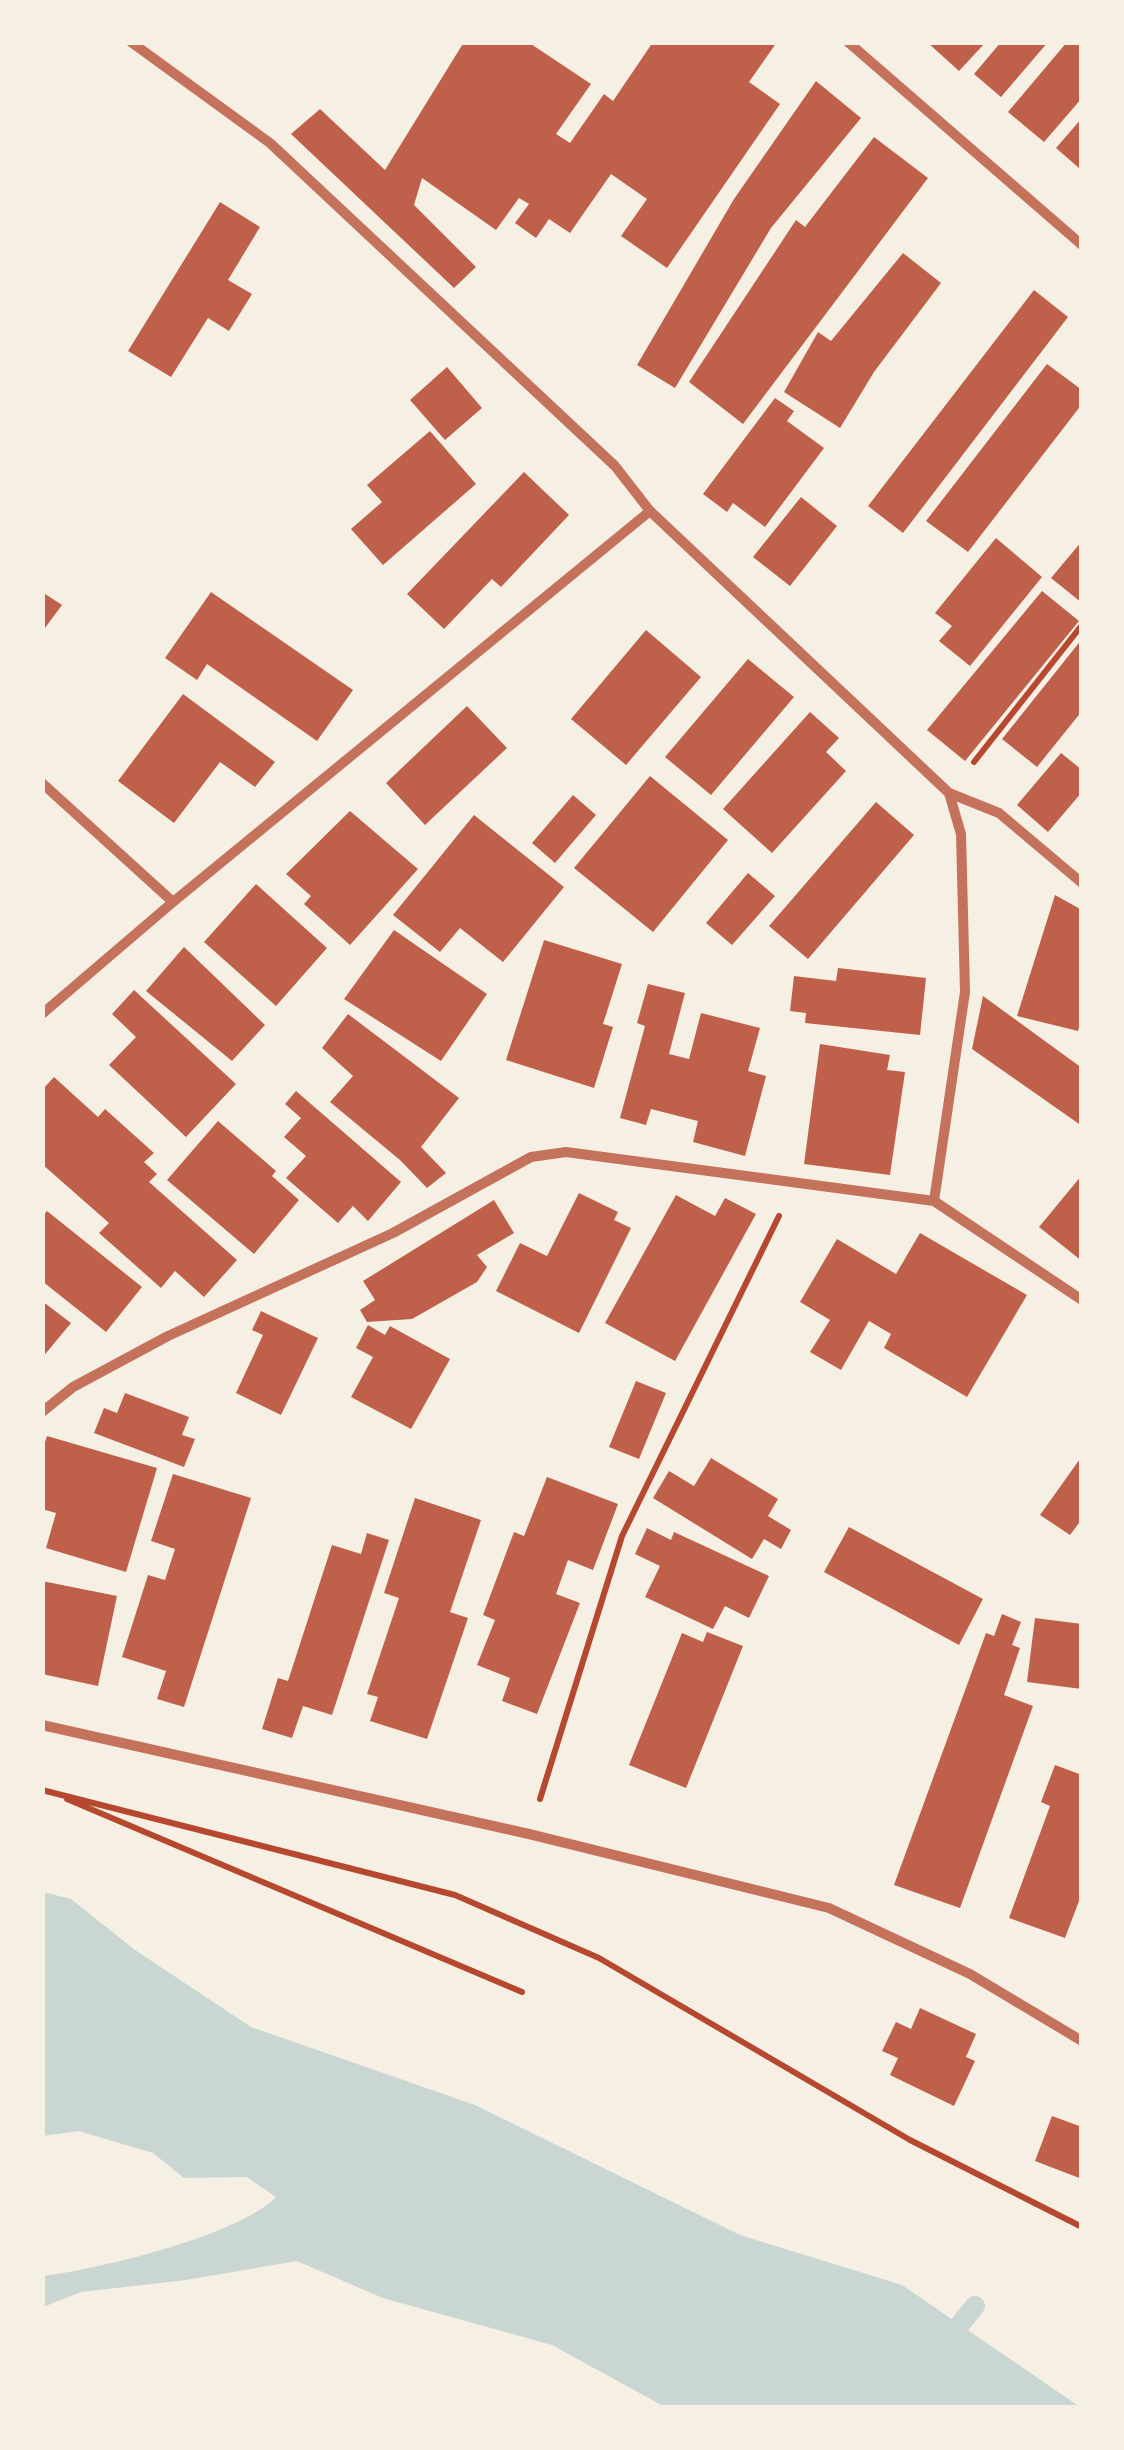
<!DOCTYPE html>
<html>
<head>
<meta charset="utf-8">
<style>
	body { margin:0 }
	#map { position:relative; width:1124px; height:2450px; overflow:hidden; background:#f6efe4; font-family:Quicksand,sans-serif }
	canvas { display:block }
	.frame { position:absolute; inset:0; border:45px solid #f6efe4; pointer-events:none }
</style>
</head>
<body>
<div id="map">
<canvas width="1124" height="2450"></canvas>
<div class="frame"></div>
</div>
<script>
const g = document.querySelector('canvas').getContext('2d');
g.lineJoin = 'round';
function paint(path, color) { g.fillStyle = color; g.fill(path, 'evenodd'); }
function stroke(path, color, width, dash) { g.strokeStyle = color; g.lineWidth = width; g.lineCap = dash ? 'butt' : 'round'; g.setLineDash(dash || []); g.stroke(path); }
const water = new Path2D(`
	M43 1892 71 1899 135 1950 251 2027 475 2105 740 2235 902 2285 1080 2407H665L552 2345 383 2298 297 2261 186 2280 81 2292 43 2307V2276C99 2269 238 2236 276 2197L247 2177 184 2178 153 2153 79 2131 43 2136Z`);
const stream = new Path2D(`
	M942 2346 975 2306`);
const building = new Path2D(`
	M464 42H528L591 84 556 134 570 143 604 94 613 101 653 42H777L749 82 780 104 667 268 621 236 647 199 611 174 570 233 549 219 536 238 515 223 529 204 519 198 496 230 422 178 414 205 476 267 454 288 291 134 320 109 385 170Z
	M927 42H986L959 71Z
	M1001 42H1048L1001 97 974 74Z
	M1067 42H1082V98L1044 142 1008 112Z
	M816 81 861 118 771 228 675 388 637 365 734 199Z
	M1082 118V164L1079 168 1056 148Z
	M874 137 928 178 743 424 689 382 796 220 805 227Z
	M220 202 260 227 228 280 252 294 229 331 208 318 171 377 128 351Z
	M903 253 941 283 874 372 840 428 784 392 818 332 831 341Z
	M1034 290 1068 317 903 533 868 506Z
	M1047 364 1082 390V404L968 552 926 521Z
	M447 367 482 408 445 440 410 400Z
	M775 398 794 411 787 421 824 448 765 527 733 503 727 512 703 494Z
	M430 431 476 484 383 565 351 529 382 502 367 485Z
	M524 472 569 515 501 587 492 579 444 629 407 594Z
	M801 497 837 526 790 586 753 557Z
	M996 538 1042 577 970 666 939 641 952 626 935 613Z
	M1082 541V603L1051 578Z
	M1042 591 1079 621 965 761 927 730Z
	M42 592 62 605 42 632Z
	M211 592 353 690 317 741 207 664 197 680 165 658Z
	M646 630 701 677 626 765 571 719Z
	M1082 639V711L1037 767 1002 739Z
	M748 659 794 697 711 795 665 757Z
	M183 694 275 762 255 787 220 762 174 823 118 781Z
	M467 706 507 748 425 825 386 783Z
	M810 712 839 738 826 752 846 771 772 853 723 809Z
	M1061 753 1082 770V792L1048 832 1017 805Z
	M650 776 728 840 653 932 574 868Z
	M573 795 596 815 555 863 532 843Z
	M876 802 914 835 808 959 769 926Z
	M350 811 418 869 350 945 304 904 311 896 286 874Z
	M474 815 564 887 503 962 460 928 440 952 393 915Z
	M748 873 775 896 732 945 706 923Z
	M256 884 327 948 276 1006 204 942Z
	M1055 895 1082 910V1017L1078 1031 1017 1016Z
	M394 930 487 994 441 1061 344 999Z
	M544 940 622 964 603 1024 613 1027 594 1088 506 1060Z
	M184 947 265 1025 232 1061 146 991Z
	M838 968 926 978 920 1035 805 1023 806 1013 790 1011 794 976 836 981Z
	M648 984 685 993 669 1054 689 1059 701 1013 760 1028 748 1071 766 1076 745 1156 693 1142 698 1121 651 1109 646 1125 620 1118 645 1026 637 1023Z
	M134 990 236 1084 186 1137 109 1065 136 1037 112 1014Z
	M983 996 1082 1068V1126L972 1049Z
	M348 1014 459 1098 421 1147 446 1173 427 1188 400 1160 330 1102 353 1076 322 1048Z
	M820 1044 890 1055 887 1070 905 1072 890 1175 804 1164Z
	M54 1077 98 1117 105 1109 154 1153 144 1162 157 1174 149 1182 237 1260 204 1297 175 1271 161 1288 99 1233 109 1223 42 1164V1090Z
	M296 1091 401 1182 368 1221 353 1206 338 1223 286 1178 306 1156 284 1137 301 1118 285 1104Z
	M218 1121 276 1171 272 1176 299 1200 254 1254 167 1180Z
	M1082 1175V1261L1039 1227Z
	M579 1193 618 1212 614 1220 631 1228 579 1333 496 1291 520 1243 547 1256Z
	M676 1195 715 1216 725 1198 756 1214 675 1361 605 1323Z
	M494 1200 514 1233 477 1255 487 1267 477 1282 412 1319 367 1322 360 1310 375 1300 363 1281Z
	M47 1211 142 1287 106 1332 42 1281V1217Z
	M920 1233 1027 1295 967 1397 884 1348 891 1334 869 1321 841 1370 810 1352 830 1320 800 1302 837 1239 896 1274Z
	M42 1301 71 1323 42 1358Z
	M261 1311 318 1338 281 1415 236 1393 263 1335 252 1330Z
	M368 1325 385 1335 390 1326 450 1359 411 1429 351 1397 373 1357 356 1348Z
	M636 1381 666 1393 639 1459 609 1447Z
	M125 1393 189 1417 182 1435 195 1439 184 1467 94 1433 104 1408 117 1413Z
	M47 1436 157 1468 126 1572 46 1548 56 1513 42 1509V1451Z
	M1082 1456V1519L1070 1535 1040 1515Z
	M711 1458 778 1499 768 1516 791 1530 781 1549 764 1539 752 1559 653 1498 669 1471 694 1486Z
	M173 1474 251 1498 184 1707 157 1699 166 1671 122 1657 148 1575 165 1580 175 1549 151 1541Z
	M547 1477 618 1504 593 1570 568 1560 556 1594 580 1603 537 1714 502 1701 510 1678 477 1665 495 1620 483 1615 514 1532 524 1536Z
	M415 1498 481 1520 450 1612 468 1618 427 1739 370 1721 378 1697 367 1694 399 1598 384 1593Z
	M849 1527 983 1599 959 1645 824 1572Z
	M647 1528 671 1540 674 1532 769 1576 749 1618 725 1606 713 1629 645 1597 660 1566 635 1554Z
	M367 1533 389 1540 332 1715 303 1706 292 1738 262 1729 278 1678 288 1681 332 1545 361 1554Z
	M42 1581 117 1596 98 1686 42 1674Z
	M1002 1614 1021 1622 1012 1645 1020 1648 1004 1695 1033 1706 960 1908 894 1885 986 1633 994 1636Z
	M1035 1618 1082 1624V1689L1027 1682Z
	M707 1632 743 1646 686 1788 629 1765 682 1633 703 1642Z
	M1055 1765 1082 1775V1893L1065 1938 1009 1918 1050 1806 1041 1802Z
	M920 2008 976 2034 966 2057 975 2061 954 2106 890 2075 898 2058 882 2051 896 2022 911 2029Z
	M1052 2116 1082 2127V2179L1035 2161Z`);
const path = new Path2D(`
	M974 762 1082 625
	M42 1790 455 1895 599 1958 910 2140 1082 2227
	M67 1799 522 1992
	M540 1799 622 1536 779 1216`);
const minor = new Path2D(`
	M131 42 270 143 615 466 650 511 949 793 999 813 1082 883
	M848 42 1082 245
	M42 783 173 902
	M42 1014 173 902 650 511
	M934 1201 965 992 961 834 949 793
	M42 1412 73 1387 168 1336 393 1233 531 1157 566 1152 934 1201 1082 1300
	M42 1725 529 1834 829 1908 970 1974 1082 2041`);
paint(water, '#c9d6d2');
stroke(stream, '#c9d6d2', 20);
paint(building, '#bf614a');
stroke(path, '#b5482f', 6);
stroke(minor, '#c5725c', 10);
</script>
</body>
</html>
